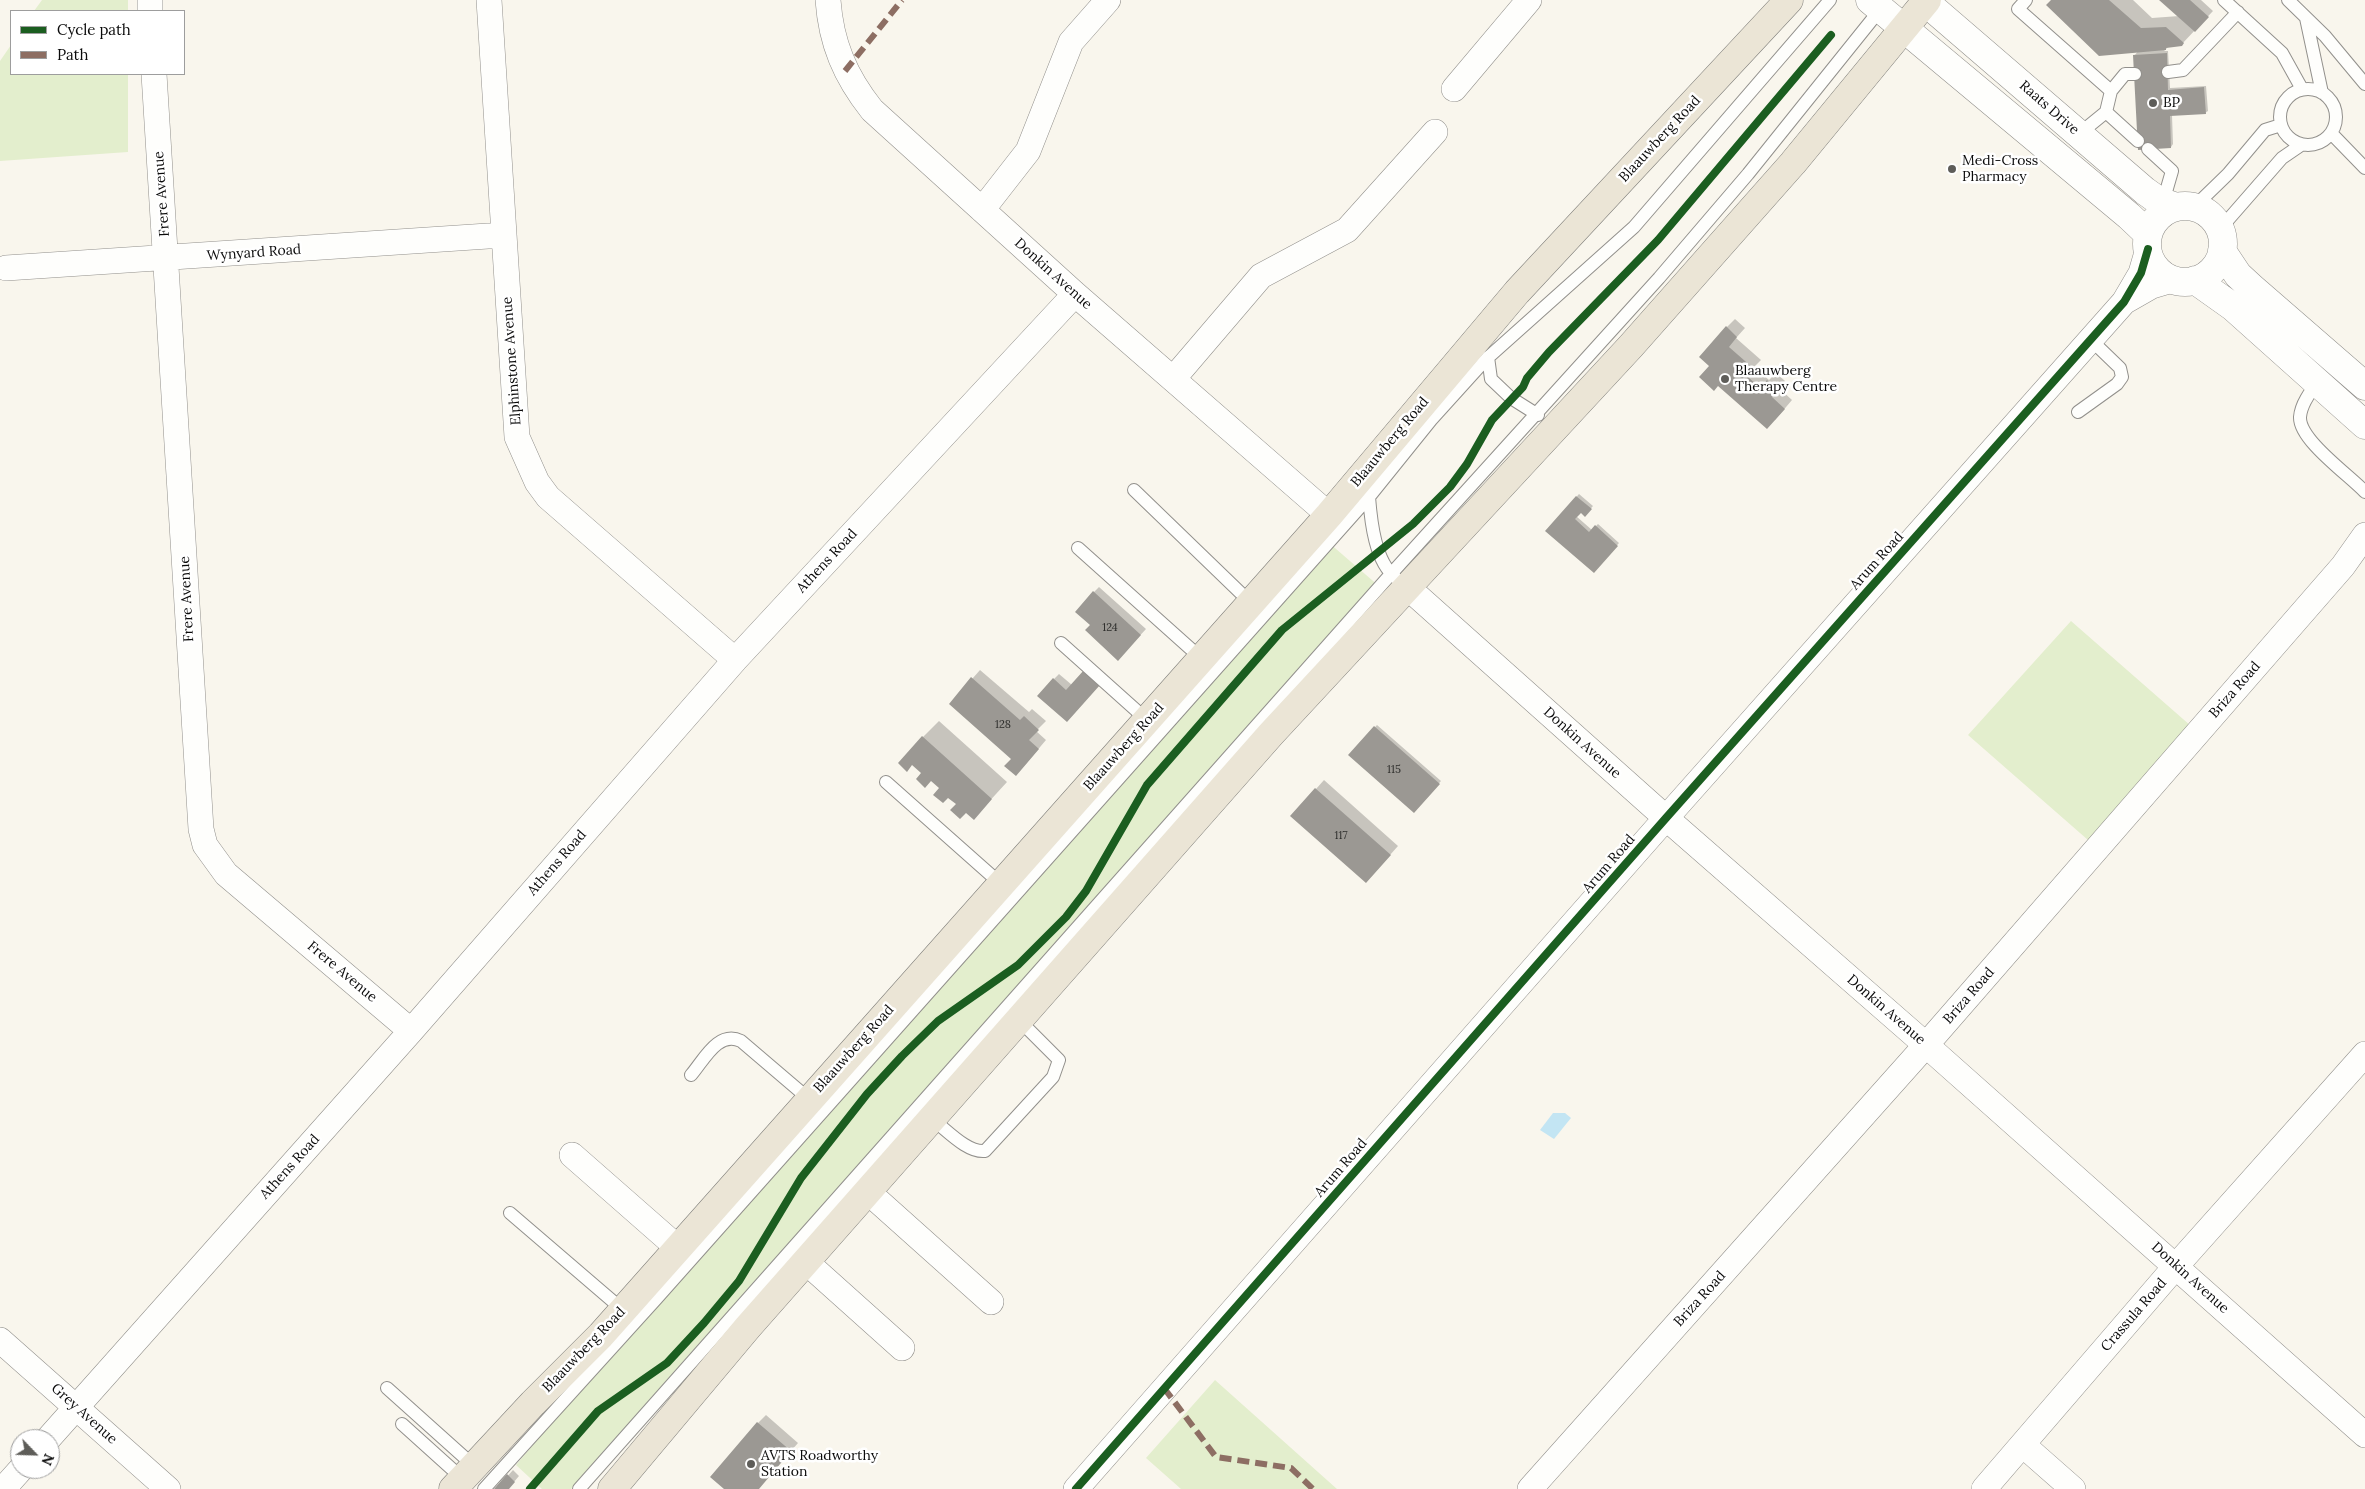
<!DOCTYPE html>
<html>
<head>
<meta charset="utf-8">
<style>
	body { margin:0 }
	#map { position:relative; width:2365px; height:1489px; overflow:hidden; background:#f9f6ed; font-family:Lora,serif }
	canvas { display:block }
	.legend { position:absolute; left:10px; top:10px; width:175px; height:65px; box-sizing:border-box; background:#fff; border:1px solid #9d9d9d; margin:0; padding:6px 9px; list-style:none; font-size:15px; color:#0a0a0a }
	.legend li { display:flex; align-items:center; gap:10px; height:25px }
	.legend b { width:25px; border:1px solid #9d9d9d }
	.north { position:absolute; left:10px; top:1429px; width:50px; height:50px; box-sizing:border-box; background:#fff; border:1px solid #9d9d9d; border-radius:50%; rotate:114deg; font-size:14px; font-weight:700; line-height:20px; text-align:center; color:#0a0a0a }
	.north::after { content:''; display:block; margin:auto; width:18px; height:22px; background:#5e5d59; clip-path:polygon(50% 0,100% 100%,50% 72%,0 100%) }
</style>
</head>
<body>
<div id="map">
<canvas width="2365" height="1489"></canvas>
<ul class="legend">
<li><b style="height:6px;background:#1b5e20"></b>Cycle path</li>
<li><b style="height:6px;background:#8d6e63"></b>Path</li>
</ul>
<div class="north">N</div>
</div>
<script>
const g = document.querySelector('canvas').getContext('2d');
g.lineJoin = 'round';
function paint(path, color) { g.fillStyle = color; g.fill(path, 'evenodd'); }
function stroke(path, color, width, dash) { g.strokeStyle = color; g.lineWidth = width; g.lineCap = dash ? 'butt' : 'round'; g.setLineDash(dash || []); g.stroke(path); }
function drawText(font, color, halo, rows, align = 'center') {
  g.font = font + ' Lora,serif'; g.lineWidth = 5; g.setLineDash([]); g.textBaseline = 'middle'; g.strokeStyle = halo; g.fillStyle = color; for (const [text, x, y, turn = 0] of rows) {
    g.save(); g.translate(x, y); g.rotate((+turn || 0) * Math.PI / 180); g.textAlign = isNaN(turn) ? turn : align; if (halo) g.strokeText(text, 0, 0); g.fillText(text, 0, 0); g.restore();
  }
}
const green = new Path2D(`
	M42 0H128V11H34Z
	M11 45V74H128V152L0 161V61Z
	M1328 542 1380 587 571 1489H542L516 1465 657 1298Z
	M2071 621 2191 726 2088 840 1968 735Z
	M1215 1380 1337 1489H1181L1146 1458Z`);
const water = new Path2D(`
	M1553 1113H1565L1571 1118 1554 1139 1540 1130Z`);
const shadow = new Path2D(`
	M2052 0H2133L2152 18 2179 16 2161 0H2201L2213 11 2181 45 2169 46 2164 51H2168L2170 88 2206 86 2208 111 2205 113 2172 115 2173 144 2171 147 2135 55 2138 51Z
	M1735 319 1745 328 1736 338 1761 360 1754 367 1769 380 1776 373 1785 381 1779 388 1792 400 1775 420 1711 366 1727 327Z
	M1579 494 1593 506 1585 515 1581 511 1576 516 1592 530 1598 524 1619 543 1594 571 1547 531Z
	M1099 587 1146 629 1123 654 1091 625 1094 592Z
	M980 670 1029 712 1032 709 1046 721 1036 731 1046 740 1024 766 950 704Z
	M1059 674 1072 685V715L1054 679Z
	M939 721 1007 782 974 818 923 773V737Z
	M1377 725 1441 781 1414 811 1350 755Z
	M1324 780 1398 846 1366 882 1292 816Z
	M766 1415 798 1443 758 1489H726L758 1423Z
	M513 1470 519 1476 508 1489H496Z`);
const building = new Path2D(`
	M2051 0H2109L2141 28 2166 27 2184 43 2182 46 2166 48V50L2099 56 2046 5Z
	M2159 0H2190L2209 17 2195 32Z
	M2167 53 2168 90 2204 87 2206 114 2170 116 2171 148 2138 150 2133 55Z
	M1726 326 1737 337 1729 347 1753 368 1747 376 1760 388 1767 380 1778 390 1772 397 1785 409 1767 429 1718 386 1714 391 1699 377 1709 366 1699 357Z
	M1576 496 1592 509 1585 517 1581 513 1575 519 1589 532 1595 525 1618 546 1594 573 1545 531Z
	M1093 591 1141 635 1118 661 1085 630 1090 625 1075 612Z
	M1084 670 1100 685 1067 722 1037 696 1053 678 1066 690Z
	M971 677 1020 720 1024 716 1039 730 1029 740 1039 749 1016 776 1004 766 1011 759 949 704Z
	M1374 726 1440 784 1414 813 1348 755Z
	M922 736 992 799 974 820 966 813 960 819 950 810 956 804 948 798 943 803 933 795 939 788 931 781 925 788 916 779 921 773 912 765 907 772 898 763Z
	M1315 788 1391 855 1366 883 1290 816Z
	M757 1422 791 1451 759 1489H724L710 1477Z
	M507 1474 515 1482 509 1489H494Z`);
const service = new Path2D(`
	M2026 0 2018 9 2111 91 2106 112 2079 134
	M2224 0 2282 53 2302 89
	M2288 0 2325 36 2365 84
	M2306 18 2322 93
	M2168 72 2183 70 2238 12
	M2280 117a28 28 0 1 1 56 0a28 28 0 1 1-56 0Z
	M2111 91 2125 74H2135
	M2106 112 2138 141
	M2331 133 2365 168
	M2148 149 2172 171 2163 202
	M2194 207 2228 174 2265 130 2281 125
	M2220 229 2282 158 2301 145
	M1488 357 1491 379 1511 398 1538 415
	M1483 362 1634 227 1830 0
	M2318 382C2310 392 2301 404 2300 417 2299 440 2349 475 2365 492
	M2078 412 2117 384 2122 377 2120 368 2091 340
	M1134 490 1251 603
	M1369 497C1371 522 1375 562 1396 578
	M1078 548 1202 659
	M1061 643 1147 720
	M886 782 1001 884
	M691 1075C704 1060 718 1030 741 1041L809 1099
	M932 1119C946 1129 967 1153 985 1151L1053 1077 1059 1060 1019 1020
	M510 1213 623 1310
	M387 1388 474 1466
	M402 1424 463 1479
	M484 1489 657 1298 1369 497 1431 420 1488 357
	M579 1489 1391 574 1659 278 1748 174 1883 6`);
const minor = new Path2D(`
	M150 0V11
	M489 0 517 437 537 482 548 497 735 660
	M828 0C831 43 845 76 872 110L1075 294 1329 515
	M154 74 201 829 205 845 226 874 411 1031
	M1454 89 1529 0
	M982 210 1028 151 1071 42 1108 0
	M6 268 503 235
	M2124 302 2152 286 2172 280
	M1173 379 1261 276 1347 230 1435 132
	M1406 586 1666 818 1926 1045 2365 1435
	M572 1155 678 1248
	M868 1192 991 1302
	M806 1262 902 1348
	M0 1340 168 1489
	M48 1439 411 1031 735 660 1075 294
	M2023 1445 2073 1489
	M3 1489 21 1469
	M1076 1489 1666 818 2124 302 2141 273 2148 249
	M1530 1489 1926 1045 2343 566 2365 535
	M1984 1489 2176 1266 2365 1054`);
const tertiary = new Path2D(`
	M1870 0 2129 216 2148 234
	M1923 0 2145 191 2159 201 2176 207
	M2147 244a38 38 0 1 1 76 0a38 38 0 1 1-76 0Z
	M2222 251 2238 275 2251 287 2365 386
	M2195 280 2233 307 2365 425`);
const primary = new Path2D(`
	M453 1489 533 1403 601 1335 1329 515 1517 292 1789 0
	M612 1489 748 1327 1271 734 1631 346 1793 163 1927 0`);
const quiet = new Path2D(`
	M845 71 902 0
	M1164 1388 1216 1457 1291 1468 1313 1489`);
const cycleway = new Path2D(`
	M530 1489 598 1411 667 1363 704 1323 739 1281 801 1178 867 1094 902 1056 938 1021 1018 965 1066 917 1086 891 1147 785 1282 630 1413 524 1450 487 1467 464 1492 420 1523 387 1527 378 1549 352 1658 240 1831 35
	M1076 1489 1666 818 2124 302 2141 273 2148 249`);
const markers = [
	[2153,103,5,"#5e5d59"],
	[1952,169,5,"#5e5d59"],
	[1725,379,5,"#5e5d59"],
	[751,1464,5,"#5e5d59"]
];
const numberNames = [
	["124",1110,628],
	["128",1003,725],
	["115",1394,770],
	["117",1341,836]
];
const poiNames = [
	["BP",2163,103],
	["Medi-Cross",1962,161],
	["Pharmacy",1962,177],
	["Blaauwberg",1735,371],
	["Therapy Centre",1735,387],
	["AVTS Roadworthy",761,1456],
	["Station",761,1472]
];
const streetNames = [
	["Raats Drive",2049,108,41],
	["Blaauwberg Road",1660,139,-47],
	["Frere Avenue",162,194,-94],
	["Wynyard Road",254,253,-4],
	["Donkin Avenue",1053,274,42],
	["Elphinstone Avenue",512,361,-94],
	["Blaauwberg Road",1390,442,-50],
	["Athens Road",827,561,-47],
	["Arum Road",1877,561,-48],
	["Frere Avenue",187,599,-93],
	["Briza Road",2235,690,-49],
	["Donkin Avenue",1582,743,42],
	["Blaauwberg Road",1124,747,-48],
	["Athens Road",557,863,-49],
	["Arum Road",1609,864,-49],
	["Frere Avenue",342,972,40],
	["Briza Road",1969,996,-49],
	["Donkin Avenue",1886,1010,41],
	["Blaauwberg Road",854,1049,-48],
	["Athens Road",290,1167,-48],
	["Arum Road",1341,1168,-49],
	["Donkin Avenue",2190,1278,42],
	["Briza Road",1700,1299,-48],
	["Crassula Road",2134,1315,-49],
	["Blaauwberg Road",584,1350,-46],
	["Grey Avenue",84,1414,42]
];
paint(green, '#e3eecd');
paint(water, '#c3e5f3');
paint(shadow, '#0003');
paint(building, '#9b9893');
stroke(service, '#92908c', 14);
stroke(minor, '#92908c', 26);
stroke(tertiary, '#92908c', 29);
stroke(primary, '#7f7e7a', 29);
stroke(service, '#fefefc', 12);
stroke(minor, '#fefefc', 25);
stroke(tertiary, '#fefefc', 28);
stroke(primary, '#ebe5d6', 28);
stroke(quiet, '#8d6e63', 6, [12, 6]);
stroke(cycleway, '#1b5e20', 8);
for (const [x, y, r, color] of markers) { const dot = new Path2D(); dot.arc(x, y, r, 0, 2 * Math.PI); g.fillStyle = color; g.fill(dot); stroke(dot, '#fff', 2); }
drawText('11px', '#2e2e2c', null, numberNames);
drawText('14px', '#0a0a0a', '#fff', poiNames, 'left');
drawText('14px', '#0a0a0a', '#fff', streetNames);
</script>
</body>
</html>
